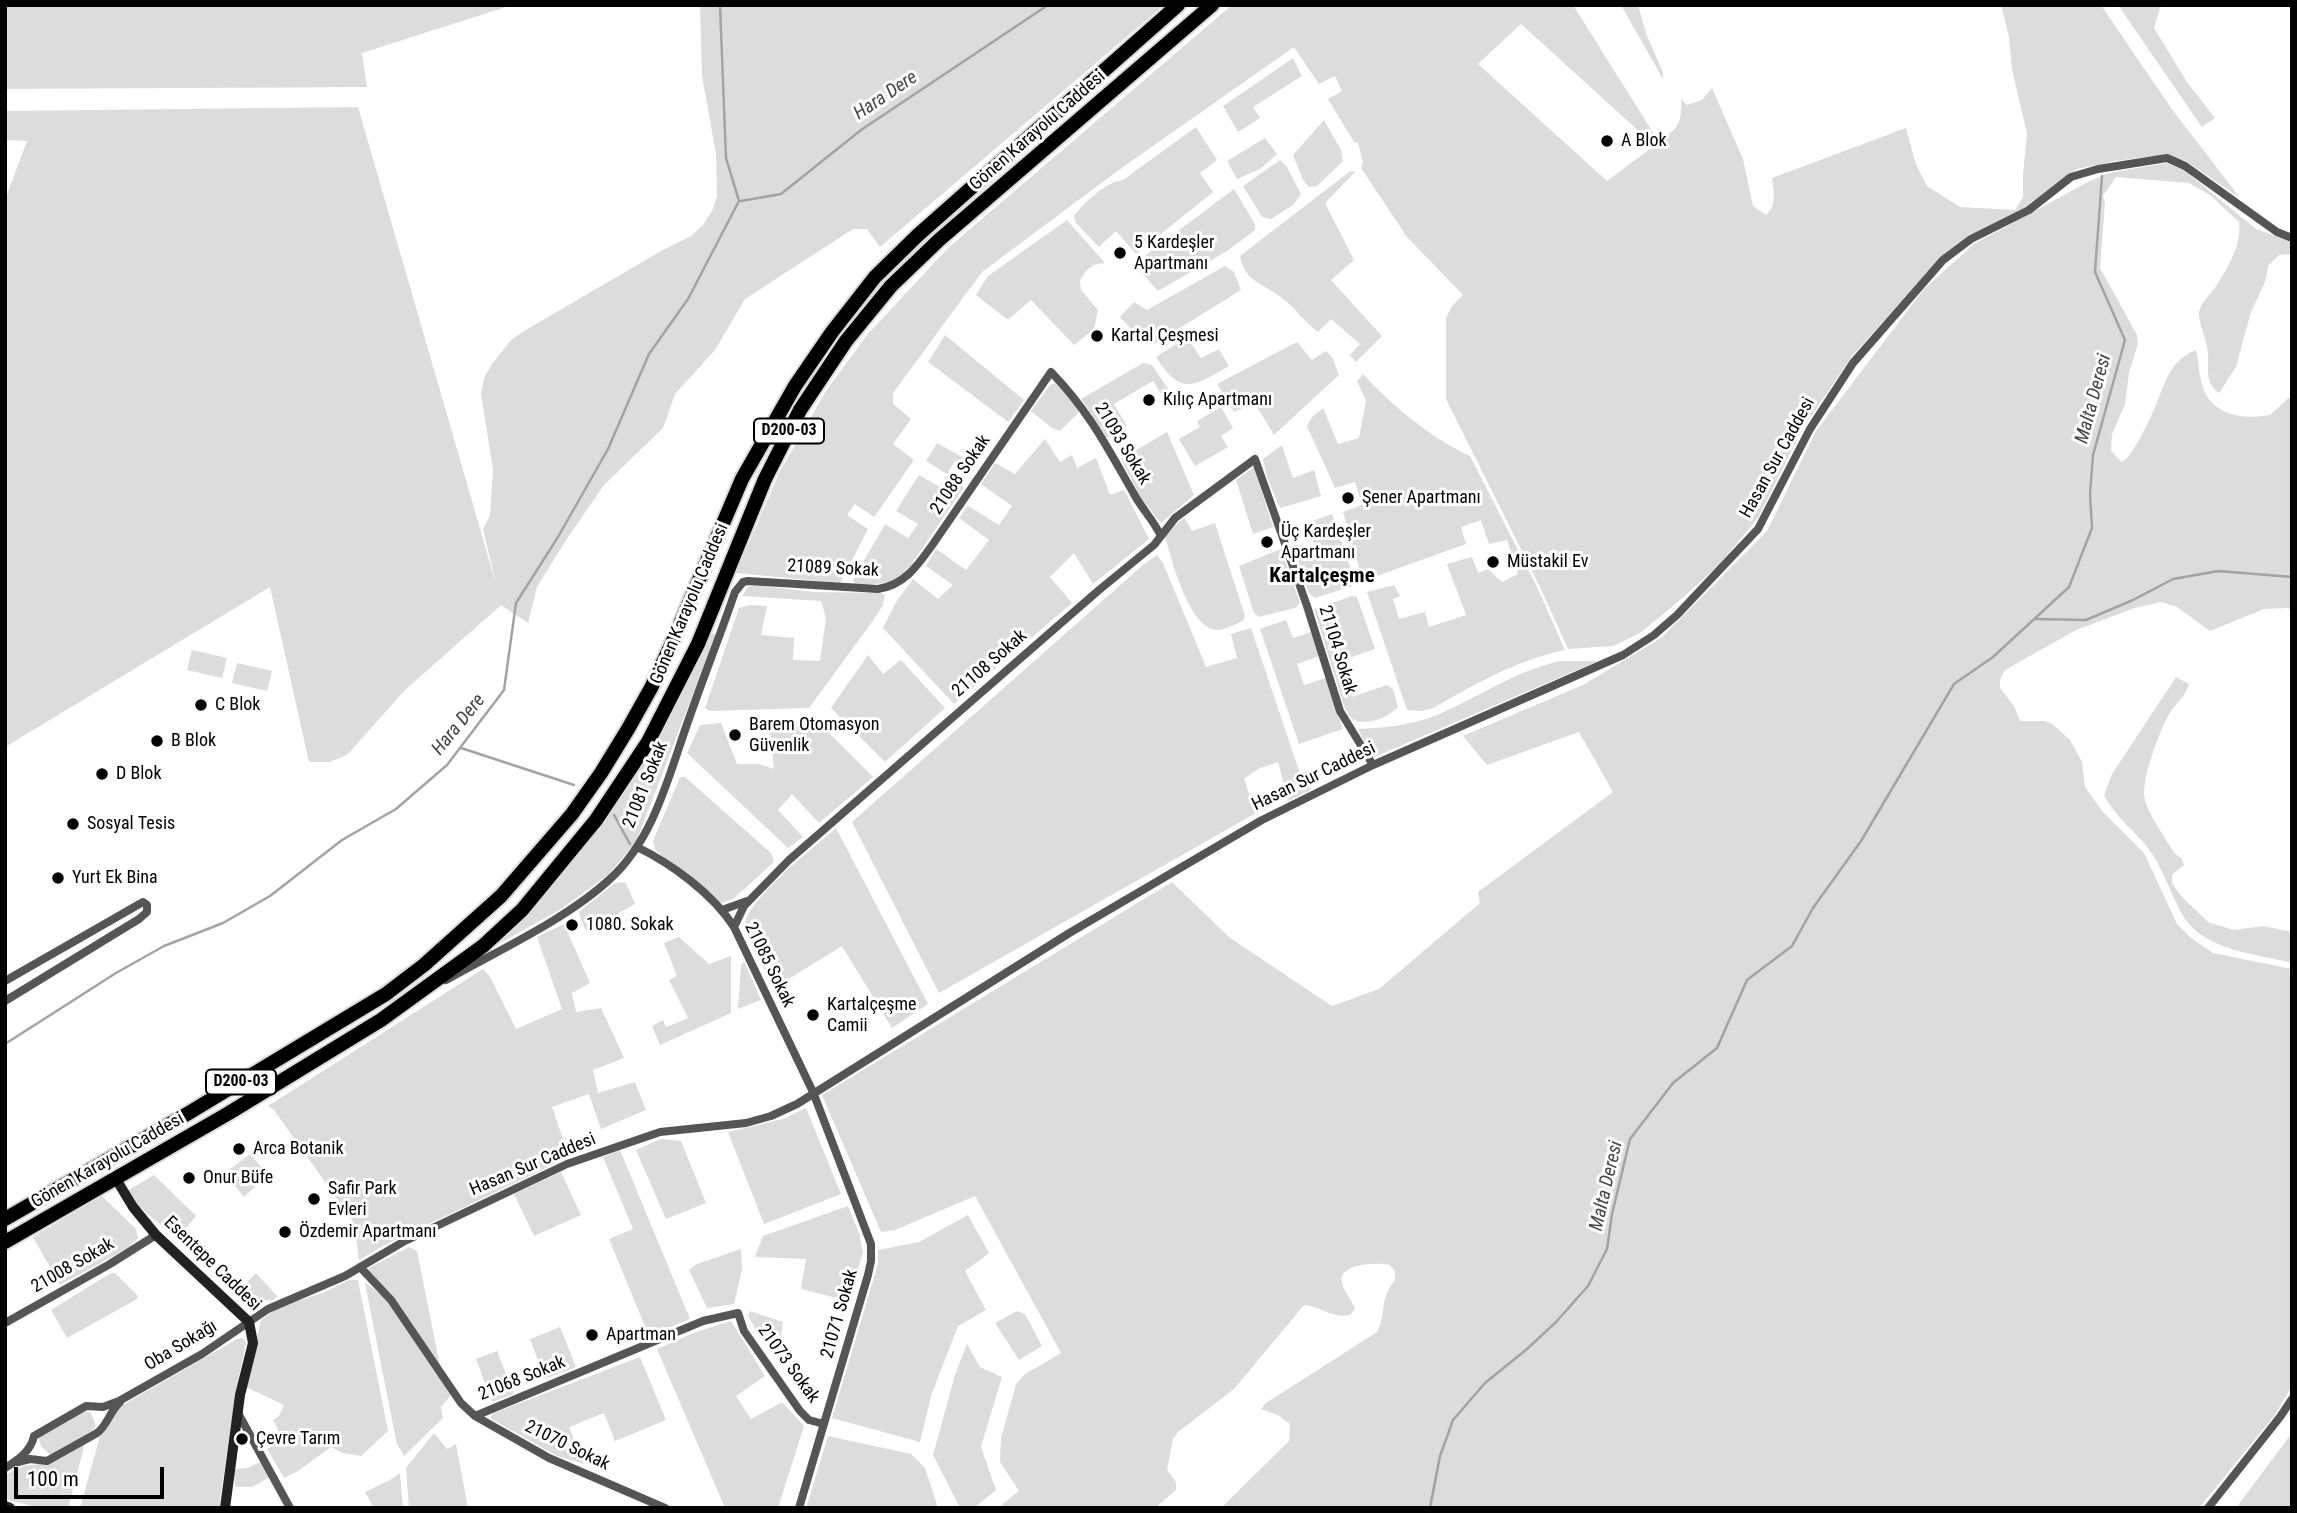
<!DOCTYPE html>
<html>
<head>
<meta charset="utf-8">
<style>
	body { margin:0 }
	#map { position:relative; width:2297px; height:1513px; overflow:hidden; background:#fff; font-family:"Roboto Condensed",sans-serif }
	canvas { display:block }
	.frame { position:absolute; inset:0; border:7px solid #000; pointer-events:none }
	.scale { position:absolute; left:14px; top:1467px; width:150px; height:32px; box-sizing:border-box; border:4px solid #000; border-top:0; padding-left:9px; font-size:21px; line-height:24px; white-space:nowrap; color:#000; -webkit-text-stroke:5px #fff; paint-order:stroke }
</style>
</head>
<body>
<div id="map">
<canvas width="2297" height="1513"></canvas>
<div class="frame"></div>
<div class="scale">100 m</div>
</div>
<script>
const g = document.querySelector('canvas').getContext('2d');
g.lineJoin = 'round';
function paint(path, color) { g.fillStyle = color; g.fill(path, 'evenodd'); }
function stroke(path, color, width, dash) { g.strokeStyle = color; g.lineWidth = width; g.lineCap = dash ? 'butt' : 'round'; g.setLineDash(dash || []); g.stroke(path); }
function drawText(font, color, halo, rows, align = 'center') {
  g.font = font + ' "Roboto Condensed",sans-serif'; g.lineWidth = 6; g.setLineDash([]); g.textBaseline = 'middle'; g.strokeStyle = halo; g.fillStyle = color; for (const [text, x, y, turn = 0] of rows) {
    g.save(); g.translate(x, y); g.rotate((+turn || 0) * Math.PI / 180); g.textAlign = isNaN(turn) ? turn : align; if (halo) g.strokeText(text, 0, 0); g.fillText(text, 0, 0); g.restore();
  }
}
const green = new Path2D(`
	M5 5H512L362 53 367 87 5 89Z
	M700 5H1164L880 247 867 229H853L745 299 715 350 675 394 663 428 604 485 568 537 537 587 528 623 501 605 404 691 348 754 330 762H309L270 587 5 747V200L27 141 5 140V111L358 107 496 584 483 529 490 515 493 470 481 394 484 378 492 364 511 340 524 331 661 251 691 236 703 225 712 211 717 197 716 154 702 76Z
	M1232 5H1573L1654 134 1661 138C1680 130 1682 118 1681 99L1687 105 1702 100 1712 88 1743 159 1753 206 1766 215C1777 205 1774 191 1772 178L1906 128 1916 165 1927 186 1960 207 2015 210 2023 197V174L2027 134 2012 69 2009 37 2001 5H2101L2171 108 2240 198 2186 161 2164 155 2115 161 2077 169 2027 207 1967 238 1942 256 1853 355 1803 428 1758 518 1719 565 1679 601 1640 633 1613 646 1568 649 1540 587 1446 399V318L1452 306 1463 295 1407 237 1361 168 1363 162 1358 143 1354 142 1328 99 1342 91 1335 76 1319 84 1294 47 1116 172 982 272 893 393V404L911 419 893 444 914 460 874 517 855 504 847 515 868 529 840 583 736 573 780 471 826 391 867 335 948 248ZM1521 24 1654 145V146L1607 181 1478 64Z
	M1621 5H1638L1647 36 1663 72V79Z
	M2118 5H2161L2154 28 2187 82 2215 118 2202 127Z
	M1293 58 1302 76 1253 107 1260 118 1238 132 1223 106Z
	M1324 120 1341 150 1343 161 1317 186 1309 187 1303 180 1293 155Z
	M1196 127 1217 160 1200 173 1213 192 1136 254 1116 231 1099 247 1076 223 1074 216C1085 202 1104 183 1123 180Z
	M1265 138 1277 154 1260 169 1237 179 1227 161Z
	M1280 160 1287 167 1301 194 1293 205 1271 219 1262 217 1243 186Z
	M2166 163 2184 170 2256 229 2292 242V254L2279 255 2268 266 2265 282 2251 312 2236 367 2219 393C2204 382 2209 369 2208 353 2207 340 2200 327 2199 316 2198 303 2213 293 2218 283 2229 266 2242 243 2239 222L2210 195 2189 183 2116 177 2103 196 2105 203 2100 268 2137 335 2138 343 2129 373 2125 404 2112 434 2111 451 2122 462 2128 457C2138 443 2148 424 2155 407 2165 384 2169 361 2196 350 2199 363 2199 376 2203 388 2214 416 2244 420 2270 415L2292 395V612L2288 608 2264 609 2210 631 2177 607 2161 602 2135 608 2076 630 2005 670 2000 680V688L2014 706 2020 721H2045L2052 724 2070 740 2082 762 2085 787 2102 811 2144 853 2177 924 2191 938 2213 953 2292 969V1386L2274 1416 2199 1508H1221L1289 1441 1290 1424 1278 1415 1261 1409 1266 1403 1377 1332C1388 1310 1378 1301 1395 1280V1272L1390 1265C1378 1262 1337 1263 1342 1283 1344 1292 1352 1300 1355 1309L1350 1315C1332 1319 1321 1306 1304 1305L1234 1389 1178 1432 1173 1439 1167 1470 1176 1482V1490L1155 1508H998L1019 1491 1000 1462 1001 1438 1016 1384 1025 1374 1061 1353 975 1196 895 1230 881 1232 822 1095 1172 882 1230 938 1332 1006 1379 989 1480 903 1478 892 1613 792 1579 732 1487 765 1463 736 1585 684 1661 638 1767 531 1816 431 1924 289 1974 244 2086 183 2108 173Z
	M1356 171 1325 203 1354 260 1331 280 1382 336 1356 362 1350 355 1360 344 1331 319 1318 332C1306 323 1297 311 1286 301 1268 285 1244 283 1240 256L1349 172Z
	M1234 189 1255 224V230L1227 251 1158 291 1134 264Z
	M1067 220 1105 263C1091 264 1086 269 1080 281L1081 290 1098 310 1094 329 1074 345 1031 300 1008 320 976 295 988 276Z
	M1225 266 1234 272 1241 290 1154 344 1131 329 1120 317 1134 302 1147 310Z
	M945 335 1024 400 1008 422 928 362Z
	M1187 337 1201 358 1219 349 1229 366C1194 386 1181 397 1156 357Z
	M1297 342 1312 360 1326 351 1332 357 1339 375 1274 435 1254 402 1234 412 1217 384Z
	M1143 363 1152 365 1171 393 1165 401 1153 381 1114 404 1127 426 1107 438 1081 399Z
	M1363 374C1391 405 1432 439 1470 456L1538 589 1565 650C1516 660 1476 684 1433 708L1422 711 1407 710 1367 592 1394 585 1400 596 1393 599 1399 619 1425 612 1429 627 1466 615 1447 564 1472 557 1478 573 1488 569 1502 582 1518 574 1507 540 1489 544 1481 520 1461 527 1466 544 1363 581 1343 512 1362 505 1355 482 1335 488 1307 426 1312 417 1323 408 1338 444 1359 438 1366 401 1357 381Z
	M1056 383 1080 411 1060 431 1052 428 1031 411 1050 385Z
	M1221 407 1233 428 1221 436 1228 447 1195 466 1179 439 1200 427 1197 421Z
	M1167 432 1194 495 1161 523 1141 498 1121 459Z
	M1045 439 1060 462 1072 455 1077 468 1096 458 1110 495 1124 490 1149 539 1093 584 1074 553 1050 577 1072 603 954 704 883 628 896 602 913 579 938 599 953 585 926 566 936 549 966 570 989 540 959 518 968 506 999 525 1012 506 981 484 995 463 1015 474Z
	M937 443 976 465 972 471 955 461 947 474 926 461Z
	M1282 445 1293 478 1314 470 1321 496 1280 508 1267 477 1263 459Z
	M1254 467 1273 527 1253 534 1236 480Z
	M919 475 940 487 946 476 964 487 909 568C893 585 878 584 856 585L853 580 885 524 908 538 918 524 896 511Z
	M1332 514 1354 579 1352 586 1315 598 1309 593 1297 557 1316 550 1307 523Z
	M1185 518 1192 531 1215 523 1245 616 1243 621C1235 624 1225 630 1217 630 1189 629 1171 558 1165 536L1174 526Z
	M1281 549 1300 603 1295 608 1259 617 1254 613 1239 566Z
	M1157 555 1163 563 1206 667 1237 658 1231 634 1251 628 1299 771 1311 790 1288 801 1278 762 1258 769 1244 779 1256 813 939 993 852 822 1143 565Z
	M754 585 813 592 880 593 885 595 883 605 872 622 809 708 709 711 705 708 739 608 750 605 767 606 761 635 794 638 793 660 820 661 826 618 821 601 742 596 748 587Z
	M1352 596 1357 597 1375 649 1343 660 1352 697 1387 685 1393 689 1398 707C1389 717 1368 726 1354 720 1349 718 1347 711 1344 706L1314 609Z
	M1286 620 1293 638 1311 632 1319 656 1297 664 1304 685 1326 678 1343 729 1299 744 1260 629Z
	M711 633 716 634 636 842 609 874 561 909 486 951C552 889 607 827 653 748 674 711 692 671 711 633Z
	M192 650 227 658 222 678 187 670Z
	M868 655 883 674 901 660 945 708 885 762 831 708Z
	M1560 661H1598L1372 758 1358 729C1384 728 1413 725 1437 715 1479 697 1515 671 1560 661Z
	M237 663 272 671 267 691 232 683Z
	M2176 677 2189 684C2186 697 2174 704 2168 716 2159 733 2140 782 2145 800 2149 816 2166 838 2174 853L2181 858 2184 865 2172 875V883L2181 896 2208 922 2234 930 2263 926 2292 932V963C2257 954 2207 951 2185 919 2171 897 2164 869 2148 848 2134 830 2114 816 2104 795L2112 774Z
	M769 721H813L824 728 873 777 819 823 792 794 778 810 803 837 788 848 687 753 700 725 721 723 737 764H759L774 769Z
	M680 777H685L771 853 774 862 733 899 721 903 656 851 653 841Z
	M836 828 928 1004 892 1028 842 946 774 988C768 976 745 935 745 925 746 900 816 846 836 828Z
	M620 882 626 883 635 904 586 931 579 914 580 911 614 884Z
	M564 924 590 983 572 993 576 1012 601 1008 624 1058 593 1070 598 1093 635 1082 646 1110 601 1129 589 1094 552 1107 569 1157 379 1248 359 1260 354 1223 274 1110 268 1106 483 969 489 975 516 1029 562 1009 537 937Z
	M679 937 709 964 731 956V1013L660 1045 652 1026 663 1020 666 1027 688 1018 669 980 677 976 664 943Z
	M744 961 761 1000 738 1009 741 965Z
	M806 1108 841 1194 764 1224 728 1132 783 1119Z
	M661 1139 681 1141 706 1203 666 1219 636 1150Z
	M620 1150 690 1319 649 1336 609 1239 633 1229 603 1157Z
	M250 1154 268 1175 244 1197 225 1173Z
	M561 1172 581 1215 534 1236 514 1194Z
	M154 1175 196 1216 177 1239 135 1203 127 1191Z
	M102 1196 136 1229 138 1238 128 1248 60 1285 33 1237Z
	M848 1206 859 1233 863 1252 849 1301 801 1289 806 1259 755 1257 763 1236Z
	M968 1215 989 1253 965 1271 986 1310 958 1326 932 1393 920 1442 832 1418 878 1264V1250L919 1242Z
	M409 1247 417 1251 440 1366 388 1291 368 1271 369 1268Z
	M741 1249 742 1269 734 1304 707 1308 689 1270 697 1264Z
	M111 1273H115L138 1296 137 1299 67 1338 51 1310Z
	M256 1273 277 1296 274 1300 242 1302 234 1295Z
	M349 1280H358L388 1431 361 1456 343 1453 331 1447 298 1471 284 1478 267 1449 283 1440 273 1420 279 1416 284 1405 246 1387 261 1320 278 1307 323 1293Z
	M365 1283C392 1296 433 1368 451 1395L441 1407 443 1418 404 1456 397 1444 394 1430Z
	M750 1311 783 1322 779 1346 764 1343 748 1316Z
	M1017 1311 1025 1314 1042 1346 1019 1360 995 1323Z
	M731 1321 765 1376 736 1396 751 1419 782 1402 804 1426 778 1508H725L657 1349 696 1332Z
	M560 1327 576 1367 545 1379 530 1339Z
	M243 1338 246 1343 235 1395 219 1508H80L101 1433 108 1427 116 1409 237 1339Z
	M967 1344 980 1367 1002 1377 981 1447 996 1490 974 1508H960L933 1455 955 1375Z
	M497 1351 514 1394 492 1402 476 1359Z
	M640 1357 666 1420 615 1441 604 1413 569 1427 584 1464 557 1456 490 1418 494 1413Z
	M83 1411 91 1413 96 1426 93 1430 50 1455 41 1446 39 1438 41 1435Z
	M434 1433 447 1449 456 1444 468 1508H409L406 1468Z
	M2292 1433V1508H2236Z
	M828 1436 911 1454 925 1468 938 1508H806Z
	M85 1443 68 1508H39L5 1499V1475L23 1466 48 1463Z
	M260 1462 270 1477 252 1487H235L234 1469 248 1468Z
	M400 1473 403 1508H374L365 1492 392 1479Z`);
const stream = new Path2D(`
	M741 201 781 194 861 130 1048 5
	M2036 619 2086 620 2133 600 2173 579 2219 571 2292 577
	M461 748 574 785
	M614 815 630 844
	M5 1044 116 973 164 946 223 923 270 896 342 840 396 809 447 765 504 690 516 603 558 537 608 449 649 354 688 299 739 201 726 158 720 5
	M1430 1508 1440 1456 1453 1420 1485 1383 1527 1349 1556 1322 1588 1286 1607 1249 1612 1214 1630 1139 1673 1083 1717 1048 1747 980 1792 946 1813 908 1861 841 1954 684 1993 657 2069 587 2092 528 2090 494 2093 455 2125 340 2095 272 2102 176`);
const street = new Path2D(`
	M637 847C672 864 713 894 734 927L813 1092 871 1244V1261L868 1275 799 1508
	M722 910 747 901
	M734 927 744 906 789 860 1099 590 1154 545 1175 518 1255 459 1307 606 1340 711 1373 765
	M446 980C497 951 567 919 610 879 656 837 670 770 691 713 705 673 721 633 735 592L743 582 748 581 878 589C905 585 918 565 933 544L1051 372C1089 411 1108 449 1134 494 1142 509 1154 521 1161 536
	M5 981 143 902 147 905V912L139 919 5 1001
	M360 1267 391 1300 461 1403 475 1416 549 1458 665 1508
	M5 1323 110 1264 156 1235
	M238 1413 290 1508
	M475 1416 703 1321 738 1313 744 1331 800 1411 809 1420 824 1424
	M18 1462 30 1459 47 1461 97 1433C107 1426 110 1411 120 1402
	M5 1468C18 1460 31 1451 34 1436L86 1406 103 1407 119 1401 202 1354 268 1309 345 1276 403 1242 567 1164 660 1132 746 1123 771 1116 797 1104 1071 932 1262 820 1373 765 1623 655 1654 635 1677 615 1758 529 1810 429 1853 363 1943 260 1971 239 2029 210 2071 177 2098 169 2167 158 2185 166 2277 232 2292 238
	M2208 1508 2280 1417 2292 1399`);
const secondary = new Path2D(`
	M116 1179 133 1207 156 1235 249 1322 253 1343 240 1395 225 1508
	M5 1506 10 1508`);
const highway = new Path2D(`
	M5 1219 187 1114 386 994 424 965 501 896 572 814 601 773 628 729 651 688 672 643 742 479 795 386 832 332 875 277 918 235 1178 5
	M5 1242 229 1113 381 1020 483 946 522 910 596 820 648 742 698 644 765 479 800 410 846 341 891 286 939 240 1212 5`);
const markers = [
	[1607,141,7,"#000"],
	[1120,253,7,"#000"],
	[1097,336,7,"#000"],
	[1149,400,7,"#000"],
	[1348,498,7,"#000"],
	[1267,542,7,"#000"],
	[1493,562,7,"#000"],
	[201,705,7,"#000"],
	[735,735,7,"#000"],
	[157,741,7,"#000"],
	[102,774,7,"#000"],
	[73,824,7,"#000"],
	[58,878,7,"#000"],
	[572,925,7,"#000"],
	[813,1015,7,"#000"],
	[239,1149,7,"#000"],
	[189,1178,7,"#000"],
	[314,1199,7,"#000"],
	[285,1232,7,"#000"],
	[592,1335,7,"#000"],
	[242,1439,7,"#000"]
];
const shields = [
	[789,431,70],
	[241,1082,70]
];
const shieldNames = [
	["D200-03",789,431],
	["D200-03",241,1082]
];
const streetNames = [
	["Gönen Karayolu Caddesi",1038,131,-41],
	["21093 Sokak",1122,444,59],
	["Hasan Sur Caddesi",1778,458,-61],
	["21088 Sokak",961,475,-56],
	["21089 Sokak",833,569,3],
	["Gönen Karayolu Caddesi",690,604,-67],
	["21104 Sokak",1337,650,73],
	["21108 Sokak",990,664,-41],
	["Hasan Sur Caddesi",1314,777,-26],
	["21081 Sokak",646,785,-68],
	["21085 Sokak",769,965,64],
	["Gönen Karayolu Caddesi",108,1161,-30],
	["Hasan Sur Caddesi",533,1165,-23],
	["Esentepe Caddesi",212,1264,44],
	["21008 Sokak",73,1266,-30],
	["21071 Sokak",840,1314,-74],
	["Oba Sokağı",181,1346,-31],
	["21073 Sokak",788,1364,54],
	["21068 Sokak",522,1379,-22],
	["21070 Sokak",567,1446,26]
];
const poiNames = [
	["A Blok",1621,141],
	["5 Kardeşler",1134,243],
	["Apartmanı",1134,264],
	["Kartal Çeşmesi",1111,336],
	["Kılıç Apartmanı",1163,400],
	["Şener Apartmanı",1362,498],
	["Üç Kardeşler",1281,532],
	["Apartmanı",1281,553],
	["Müstakil Ev",1507,562],
	["C Blok",215,705],
	["Barem Otomasyon",749,725],
	["Güvenlik",749,746],
	["B Blok",171,741],
	["D Blok",116,774],
	["Sosyal Tesis",87,824],
	["Yurt Ek Bina",72,878],
	["1080. Sokak",586,925],
	["Kartalçeşme",827,1005],
	["Camii",827,1026],
	["Arca Botanik",253,1149],
	["Onur Büfe",203,1178],
	["Safir Park",328,1189],
	["Evleri",328,1210],
	["Özdemir Apartmanı",299,1232],
	["Apartman",606,1335],
	["Çevre Tarım",256,1439]
];
const waterNames = [
	["Hara Dere",886,96,-34],
	["Malta Deresi",2094,399,-75],
	["Hara Dere",459,725,-51],
	["Malta Deresi",1607,1186,-77]
];
const quarterNames = [
	["Kartalçeşme",1322,577]
];
paint(green, '#dcdcdc');
stroke(stream, '#a3a3a3', 2.5);
stroke(highway, '#dbdbdb', 18);
stroke(street, '#555', 8);
stroke(secondary, '#222', 10);
stroke(highway, '#000', 14);
for (const [x, y, r, color] of markers) { const dot = new Path2D(); dot.arc(x, y, r, 0, 2 * Math.PI); g.fillStyle = color; g.fill(dot); stroke(dot, '#fff', 2.5); }
for (const [x, y, w] of shields) { const box = new Path2D(); box.roundRect(x - w / 2, y - 12.5, w, 25, 5); g.fillStyle = '#fff'; g.fill(box); stroke(box, '#000', 2); }
drawText('bold 16px', '#000', null, shieldNames);
drawText('18px', '#000', '#fff', streetNames);
drawText('18px', '#000', '#fff', poiNames, 'left');
drawText('italic 19px', '#444', '#fff', waterNames);
drawText('bold 21px', '#000', '#fff', quarterNames);
</script>
</body>
</html>
